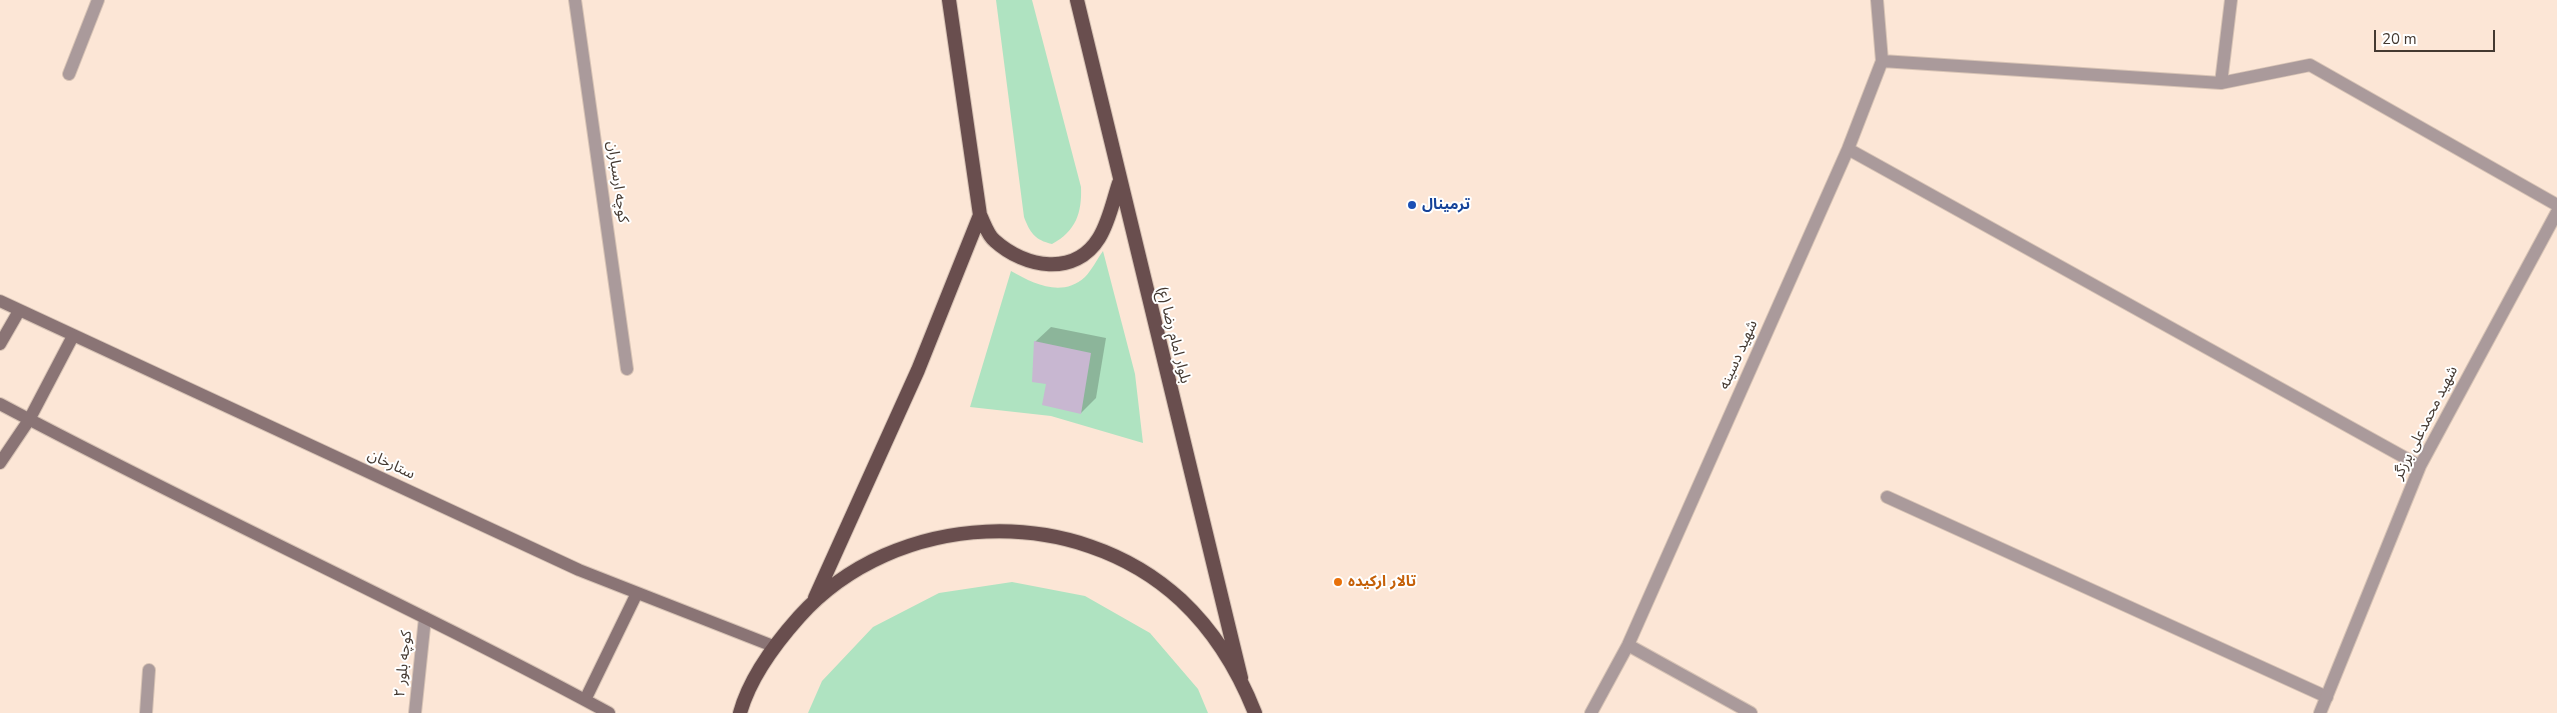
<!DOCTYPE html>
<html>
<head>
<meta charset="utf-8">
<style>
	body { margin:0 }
	#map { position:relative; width:2557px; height:713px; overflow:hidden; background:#fce6d6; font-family:"Nunito Sans",sans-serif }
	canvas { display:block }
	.scale { position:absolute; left:2374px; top:30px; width:121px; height:22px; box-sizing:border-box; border:2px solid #443931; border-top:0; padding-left:6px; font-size:15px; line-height:18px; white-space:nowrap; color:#443931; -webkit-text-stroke:4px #fff; paint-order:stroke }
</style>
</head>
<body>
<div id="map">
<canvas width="2557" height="713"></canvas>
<div class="scale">20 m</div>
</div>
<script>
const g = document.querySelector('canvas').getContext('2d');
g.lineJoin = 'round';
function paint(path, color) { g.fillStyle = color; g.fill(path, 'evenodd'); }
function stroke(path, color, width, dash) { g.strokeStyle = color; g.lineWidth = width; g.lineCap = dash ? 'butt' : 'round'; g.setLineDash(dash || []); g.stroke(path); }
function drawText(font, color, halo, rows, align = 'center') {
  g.font = font + ' "Nunito Sans","Noto Sans Arabic",sans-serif'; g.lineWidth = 4; g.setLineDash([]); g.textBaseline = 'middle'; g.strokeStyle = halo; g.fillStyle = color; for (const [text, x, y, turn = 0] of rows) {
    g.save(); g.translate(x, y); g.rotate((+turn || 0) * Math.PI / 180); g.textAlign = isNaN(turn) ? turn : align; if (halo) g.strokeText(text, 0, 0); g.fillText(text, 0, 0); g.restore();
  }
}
const green = new Path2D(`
	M996 0H1032L1081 187C1082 213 1076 231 1052 244 1035 240 1030 233 1024 217Z
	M1103 251 1135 374 1143 443 1051 416 970 407 1011 271C1034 284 1062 298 1085 277 1092 270 1097 259 1103 251Z
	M1012 582 1085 596 1150 633 1198 689 1208 713H808L822 681 873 627 939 593Z`);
const shadow = new Path2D(`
	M1051 327 1106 338 1096 398 1081 413 1048 383 1035 342Z`);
const building = new Path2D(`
	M1034 341 1091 353 1081 414 1042 405 1046 384 1032 382Z`);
const service = new Path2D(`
	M1887 497 2327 697`);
const minor = new Path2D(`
	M575 0 627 369
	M1882 61 2221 83 2310 65 2557 205
	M69 74 98 0
	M2221 83 2231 0
	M1848 149 2420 466
	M1628 645 1751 713
	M146 713 149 670
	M415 713 425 618
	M1591 713 1628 645 1848 149 1882 61 1877 0
	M2320 713 2420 466 2557 212`);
const secondary = new Path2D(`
	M0 301 579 570 773 646
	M0 344 19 311
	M0 404C201 511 409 605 609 713
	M0 463 29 420 73 336
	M585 700 637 593`);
const trunk = new Path2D(`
	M1077 0 1241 678
	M980 215C984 223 988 236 995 241 1025 268 1075 277 1099 238 1109 222 1113 201 1119 183
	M815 598 918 370 980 215 949 0
	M740 713C750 677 774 645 799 617 895 510 1075 502 1181 600 1215 632 1238 670 1255 713`);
const markers = [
	[1412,205,5,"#1a4fb4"],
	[1338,582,5,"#e8710a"]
];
const streetNames = [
	["کوچه ارسباران",617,182,82],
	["بلوار امام رضا (ع)",1173,335,76],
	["شهید دسینه",1739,355,-66],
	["شهید محمدعلی برزگر",2426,423,-63],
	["ستارخان",391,465,25],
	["کوچه بلور ۲",404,664,-84]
];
const transitNames = [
	["ترمینال",1422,205]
];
const foodNames = [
	["تالار ارکیده",1348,582]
];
paint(green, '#afe3c1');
paint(shadow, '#0003');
paint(building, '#c8b7d1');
stroke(service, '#d7c3b5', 14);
stroke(minor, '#d7c3b5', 14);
stroke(secondary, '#d7c3b5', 14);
stroke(trunk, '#d7c3b5', 16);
stroke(service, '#aa9a9b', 12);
stroke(minor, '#aa9a9b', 12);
stroke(secondary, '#8a7475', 12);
stroke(trunk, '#694e4e', 14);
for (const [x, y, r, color] of markers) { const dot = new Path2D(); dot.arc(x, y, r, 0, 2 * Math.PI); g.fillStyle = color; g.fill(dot); stroke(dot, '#fff', 2); }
drawText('15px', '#443931', '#fff', streetNames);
drawText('bold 15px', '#164399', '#fff', transitNames, 'left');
drawText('bold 15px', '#c56008', '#fff', foodNames, 'left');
</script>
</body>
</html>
